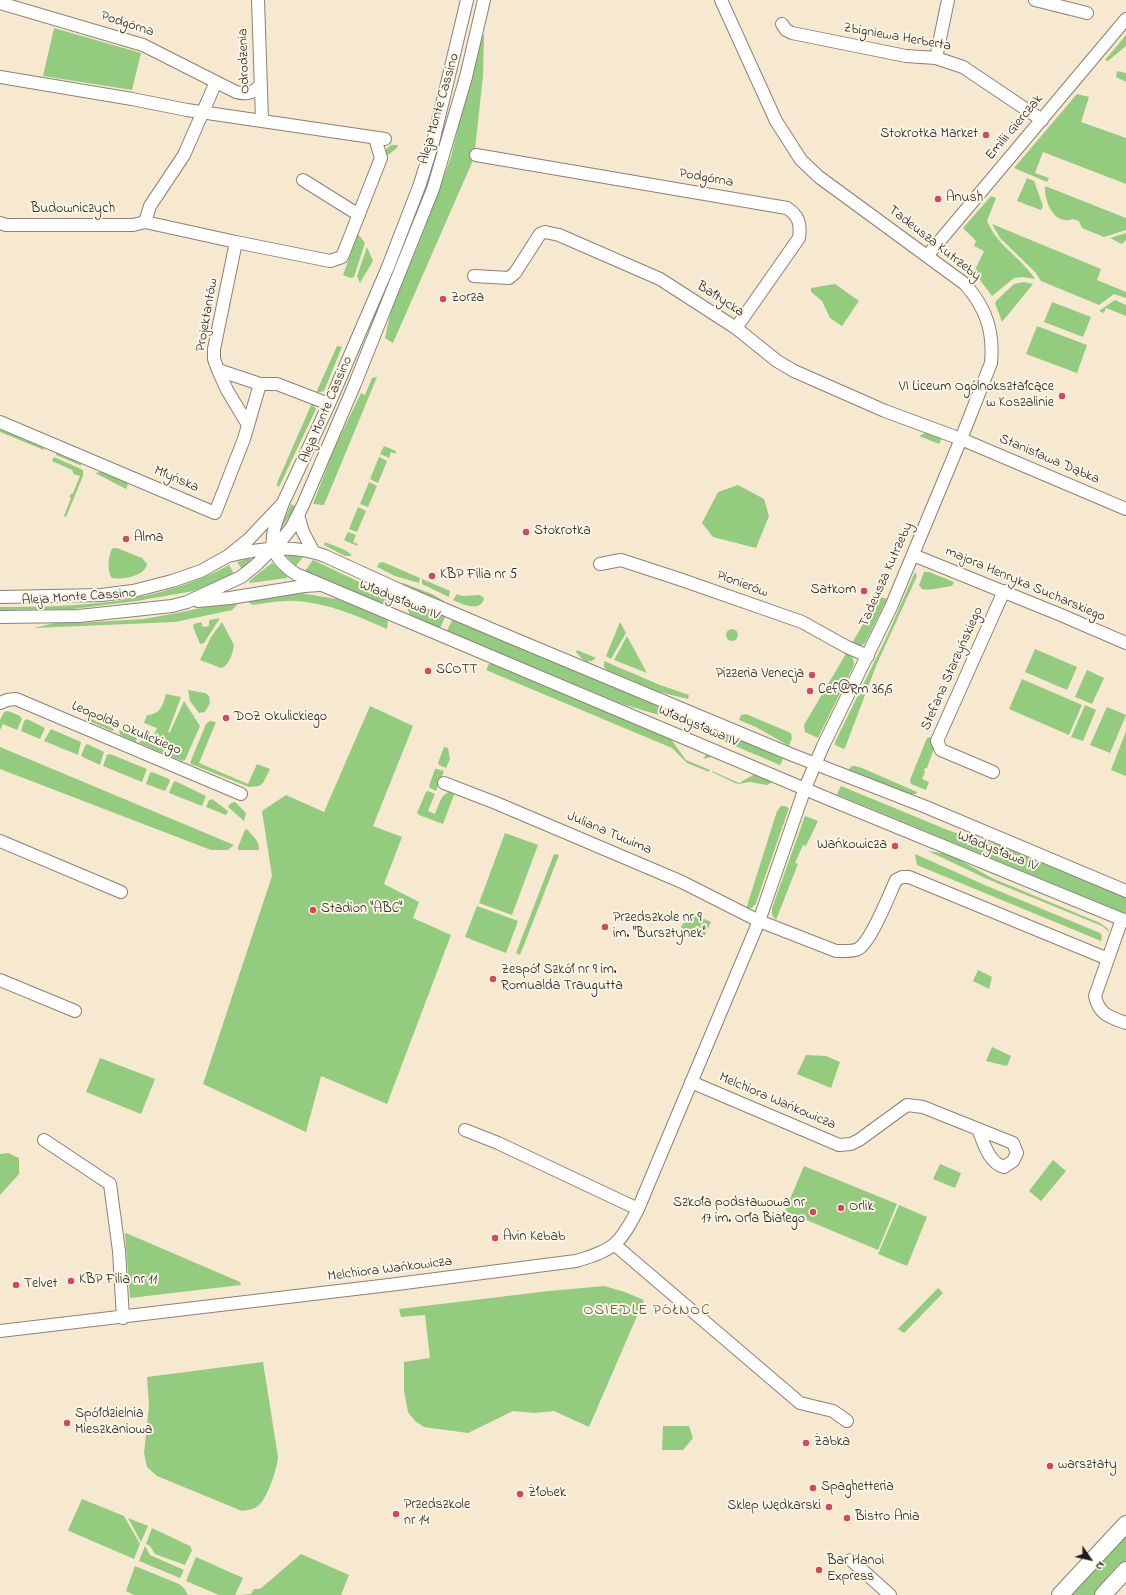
<!DOCTYPE html>
<html>
<head>
<meta charset="utf-8">
<style>
	body { margin:0 }
	#map { position:relative; width:1126px; height:1595px; overflow:hidden; background:#f7e8d0; font-family:"Indie Flower",sans-serif }
	canvas { display:block }
	.north { position:absolute; left:1070px; top:1539px; width:40px; height:40px; -webkit-text-stroke:3px #fcf5e5; paint-order:stroke; rotate:124deg; font-size:11px; font-weight:700; line-height:16px; text-align:center; color:#1c1c1c }
	.north::after { content:''; display:block; margin:auto; width:14px; height:18px; background:#1c1c1c; clip-path:polygon(50% 0,100% 100%,50% 72%,0 100%) }
</style>
</head>
<body>
<div id="map">
<canvas width="1126" height="1595"></canvas>
<div class="north">N</div>
</div>
<script>
const g = document.querySelector('canvas').getContext('2d');
g.lineJoin = 'round';
function paint(path, color) { g.fillStyle = color; g.fill(path, 'evenodd'); }
function stroke(path, color, width, dash) { g.strokeStyle = color; g.lineWidth = width; g.lineCap = dash ? 'butt' : 'round'; g.setLineDash(dash || []); g.stroke(path); }
function drawText(font, color, halo, rows, align = 'center') {
  g.font = font + ' "Indie Flower",sans-serif'; g.lineWidth = 4; g.setLineDash([]); g.textBaseline = 'middle'; g.strokeStyle = halo; g.fillStyle = color; for (const [text, x, y, turn = 0] of rows) {
    g.save(); g.translate(x, y); g.rotate((+turn || 0) * Math.PI / 180); g.textAlign = isNaN(turn) ? turn : align; if (halo) g.strokeText(text, 0, 0); g.fillText(text, 0, 0); g.restore();
  }
}
const green = new Path2D(`
	M54 28 141 53 132 90 43 76Z
	M481 34 484 35 483 76 474 158 393 343 385 338 391 310 422 235 451 157Z
	M1126 35V46L1108 61 1105 60Z
	M1117 71 1126 73V82L1116 77Z
	M1077 94 1089 97 1081 122 1126 138V184L1043 152 1035 173 1049 178 1047 182 1014 168Z
	M391 145H398L397 148 388 155H385V150Z
	M1027 178 1034 181 1043 206 1041 210 1017 201Z
	M1045 186 1126 218V230L1104 237 1082 228 1079 221 1073 219C1054 226 1044 201 1045 186Z
	M991 196 996 198 987 221C999 248 1020 256 1035 279L1023 277 1014 278 992 296 980 280 973 274 984 251 974 246 976 241 963 228Z
	M992 224 1101 269 1097 280 1126 292V298L1114 294 1099 305 1041 281 1036 273 1000 238Z
	M1126 233V240L1122 244 1110 238Z
	M358 234 365 243 354 277 351 278 343 275Z
	M367 247 373 261 360 283 357 276Z
	M1024 282 1033 284 1002 322 995 303 997 300 1014 284Z
	M835 284 859 301 842 326 830 318 822 301 811 292V288Z
	M1115 300 1126 305V316L1106 308 1104 313 1099 311Z
	M1052 302 1091 317 1083 337 1044 322Z
	M1037 326 1087 345 1077 373 1026 354Z
	M337 346 342 347 324 391 316 393Z
	M377 377 324 505 313 504 334 449 361 393 365 395 372 378Z
	M312 403 316 409 279 487 277 486V483Z
	M0 428 43 446 44 450 0 432Z
	M925 433H930L942 438 939 444 919 436Z
	M384 446 396 451 395 454 391 452 389 458 380 454Z
	M57 452 79 461 82 466 56 455Z
	M54 457 83 470V476L66 517 64 516 71 498 69 496 73 493 80 476 74 474 72 470 52 461Z
	M379 457 387 461 378 483 370 479Z
	M101 472 106 473 127 481 128 484 126 489 95 473Z
	M369 482 377 486 368 507 360 504Z
	M738 485 764 499 769 516 756 548 713 537 702 523 718 492Z
	M291 504 296 507 281 529V528Z
	M358 507 366 511 357 532 349 529Z
	M348 532 356 535 353 542 358 544 357 546 344 540Z
	M325 542 345 550 352 555 350 556H345L324 545Z
	M113 548H117L142 558 147 564C145 576 123 580 112 578 107 572 108 553 113 548Z
	M290 555 303 557 296 566 286 556Z
	M249 558 252 559 242 569 237 562Z
	M313 560 391 597 393 600V603L388 606 305 571Z
	M383 562 420 578 419 583 395 576 377 567 379 563Z
	M272 563 287 576V578L250 583 249 581Z
	M229 565 234 574 214 583 193 591 137 601 73 609 0 610V607C78 607 159 604 229 565Z
	M915 572 917 576 876 666 845 748 844 749 835 745V742L887 636Z
	M924 572H929L954 582 952 586C942 587 932 591 922 589L919 585Z
	M422 579 450 591 449 597 422 584Z
	M403 583 432 594 444 601V602L401 584Z
	M300 593 337 599 385 617 388 621 387 629C358 616 328 603 296 601 282 600 267 603 253 605L249 603V599L273 594Z
	M457 594 462 596 480 595 484 598C481 613 462 604 453 600Z
	M881 597 887 599 865 643 859 647 851 645 878 598Z
	M238 600 236 606 232 610 175 622 34 628 59 622 77 623 144 619 182 612Z
	M411 603H415L446 615 440 628 410 615 408 610Z
	M220 618 204 643 200 644 193 627 194 624 201 622 203 627 209 626V620Z
	M453 618 784 757 780 765 669 718 622 704 447 631Z
	M222 622 234 645C233 653 229 666 221 668L200 660 211 637Z
	M620 622 626 633 611 659 606 656Z
	M726 635a6 6 0 1 1 12 0a6 6 0 1 1-12 0Z
	M627 636 647 673 614 660Z
	M1035 649 1077 667 1067 690 1025 672Z
	M577 650 596 658C587 666 582 659 576 652Z
	M847 652 853 658 854 665 818 738 805 732 804 725Z
	M604 661 660 685 689 695 688 699 659 692 607 670 604 667Z
	M493 663 670 738 686 760 710 770 709 772 687 763 672 748 486 670 489 664Z
	M1087 670 1104 678 1092 704 1075 697Z
	M1022 679 1082 705 1069 735 1009 709Z
	M188 690 205 693 209 696 210 703 205 712 199 713 190 701Z
	M166 694 181 697 168 732H170L184 701 200 726 185 760 182 761 139 743 140 741 152 739 157 728 144 723 147 715C160 715 163 705 166 694Z
	M1085 705 1096 710 1083 741 1071 737Z
	M370 706 413 726 373 826 402 837 384 884 419 902 413 918 451 935 387 1104 321 1076 306 1132 203 1084 272 876 262 811 286 795 324 812Z
	M1107 707 1126 715 1110 753 1090 745Z
	M8 711 20 716 22 719 17 730 3 724 0 730V720L4 712Z
	M746 714 791 733 792 738 789 746 756 727 739 720 741 715Z
	M89 718 112 728 114 730 112 731 85 719Z
	M27 719 45 728 40 739 21 731 24 721Z
	M210 721 216 722 199 763 248 784 257 764 270 769 263 783 259 786 249 787 191 764 190 763 206 724Z
	M51 729 81 742 78 755 44 741Z
	M119 730 137 738 136 742 120 735Z
	M1126 731V776L1111 770Z
	M930 737 937 740 927 768 924 769 925 772 922 779 929 782 926 790 911 784 910 780 927 738Z
	M87 744 104 752 100 765 81 756 85 746Z
	M0 747 234 845 228 850H211L0 769Z
	M444 747 448 748 450 759 446 768 439 765 438 763Z
	M110 754 147 769 142 782 103 766 107 755Z
	M706 755H713L772 780 771 783 767 785 750 782 738 784 735 783 712 772V771L739 783 755 774 713 756 705 759 704 757Z
	M852 766H855L862 768 917 792 916 794H906L848 770Z
	M435 769H437L444 771 436 791 430 788 429 786Z
	M152 772 169 779 170 781 165 791 146 784 150 773Z
	M175 781 206 796 202 806 169 793 173 783Z
	M841 786 950 831 998 845 1126 898V914L838 795 837 794Z
	M453 791 455 792 443 824 419 815 417 813 426 792 428 791 435 794 428 811 435 814C439 805 441 792 453 791Z
	M212 799 228 811 226 815 206 807 209 800Z
	M231 803 235 802 246 813 244 821 228 807Z
	M781 806H785L789 808 756 903 752 908 746 909 777 811Z
	M805 816 818 821 806 846 803 845 795 863 798 864 776 920 772 915V908Z
	M247 829C252 836 260 841 259 850H238V847L245 830Z
	M505 833 538 845 512 915 479 903Z
	M928 851 949 854 992 878 1100 923 1108 929 1109 932 1102 926 987 879Z
	M554 854 559 855 520 955 516 953Z
	M915 854 987 886 1100 933 1102 936 1101 941 917 865Z
	M477 906 518 921 506 953 465 937Z
	M688 912 711 922 704 937 681 928Z
	M978 970 992 977 989 989 973 981Z
	M992 1047 1011 1056 1007 1066 986 1061Z
	M806 1055 826 1056 840 1062 831 1088 797 1074Z
	M100 1058 155 1079 141 1114 86 1092Z
	M8 1153 19 1158V1174L0 1195V1154Z
	M1053 1160 1066 1171 1041 1201 1029 1191Z
	M940 1164 961 1173 955 1188 933 1179Z
	M804 1166 897 1204 878 1250 785 1211Z
	M899 1205 927 1217 907 1266 878 1254Z
	M126 1233 240 1282 241 1285 130 1298 125 1234Z
	M604 1286 625 1292 644 1300 589 1427 554 1411 535 1413 513 1411 468 1433 424 1427 415 1421 408 1412 404 1391V1362L430 1358 425 1315 401 1317 399 1309 549 1291Z
	M938 1288 943 1293 904 1333 898 1329Z
	M263 1362 278 1457C277 1469 268 1496 260 1504 256 1509 248 1510 242 1511L157 1476 147 1467 144 1453 149 1406 147 1377Z
	M663 1426H689L693 1438 683 1450H662Z
	M82 1499 124 1516 140 1544 134 1559 69 1531 68 1530Z
	M128 1518 148 1526 141 1542Z
	M152 1528 190 1546 192 1550 185 1565 155 1554 150 1546 146 1544Z
	M1126 1533V1561L1095 1595H1072L1085 1576Z
	M145 1546 150 1555 184 1570 180 1578 139 1561Z
	M301 1554 349 1575 341 1595H241L251 1594 254 1589H260Z
	M196 1557 243 1578 235 1595H219L186 1581Z
	M135 1566 179 1584 184 1588 188 1595H134L126 1591Z`);
const minor = new Path2D(`
	M258 0 262 120
	M1035 0 1087 13
	M0 3 143 45 236 92C247 95 254 93 261 84
	M782 24 786 30 792 33 906 56 936 58 963 67 1042 120
	M936 58 948 0
	M0 77 132 99 187 110 385 139
	M476 155 787 208C799 216 801 224 799 238L736 328
	M303 180 359 215
	M145 222 150 206 184 155 216 82
	M0 223 6 225H133L145 222 236 242 214 349V359L218 370 260 384H277L329 404
	M236 242 330 261 342 257 381 158 375 138
	M927 256 1126 19
	M474 276 509 278 515 273 540 234 545 232 559 235 660 279 736 328 777 361 794 371 885 411 961 439 1126 509
	M218 370 227 390 248 425
	M0 422 215 513 244 439 260 384
	M283 503C271 536 263 552 296 574L831 800 1126 921
	M298 515 303 532 313 551
	M913 555 1061 615 1126 643
	M228 556C259 548 295 544 325 556L406 593 505 635 790 754 926 807 1126 891
	M600 564 621 560 682 580 802 622 847 647 868 656
	M0 597 101 595 133 591 172 581 201 571 228 556 248 540 283 503 329 404 388 267 420 184 433 142 467 0
	M198 601 230 598 304 586 320 585
	M0 617 79 616 172 606 187 602 241 577 256 565 283 538 292 527 303 505 354 386 433 189 466 77 484 0
	M0 703 7 700 16 699 241 794
	M993 772 941 750 937 741 1004 591
	M444 783 496 803 682 882 759 921 836 951C843 951 852 952 858 949 871 942 889 895 896 880L902 877H909L1108 959
	M0 841 121 892
	M1122 919 1095 996C1099 1015 1110 1017 1126 1023
	M0 980 75 1011
	M691 1082 839 1145 851 1144 859 1140 907 1105 923 1107 1013 1143 1017 1153 1013 1161 1004 1167C988 1162 984 1143 978 1129
	M465 1130 498 1143 638 1209
	M44 1140 110 1184 119 1251 123 1318
	M615 1245 800 1403 833 1411 847 1421
	M0 1331 389 1285 576 1261C614 1250 620 1244 638 1209L759 921 805 788 823 746 891 607 961 439 991 363C994 331 986 308 965 284L819 177 801 160 776 121 721 0
	M851 1560 890 1595`);
const major = new Path2D(`
	M1060 1595 1126 1524
	M1103 1595 1126 1570`);
const markers = [
	[986,135,4,"#d1495b"],
	[938,199,4,"#d1495b"],
	[443,299,4,"#d1495b"],
	[1062,396,4,"#d1495b"],
	[526,532,4,"#d1495b"],
	[126,539,4,"#d1495b"],
	[432,576,4,"#d1495b"],
	[864,591,4,"#d1495b"],
	[428,671,4,"#d1495b"],
	[812,675,4,"#d1495b"],
	[810,691,4,"#d1495b"],
	[226,718,4,"#d1495b"],
	[895,846,4,"#d1495b"],
	[313,910,4,"#d1495b"],
	[605,927,4,"#d1495b"],
	[493,979,4,"#d1495b"],
	[841,1208,4,"#d1495b"],
	[813,1212,4,"#d1495b"],
	[495,1238,4,"#d1495b"],
	[71,1281,4,"#d1495b"],
	[16,1285,4,"#d1495b"],
	[67,1423,4,"#d1495b"],
	[806,1443,4,"#d1495b"],
	[1050,1466,4,"#d1495b"],
	[813,1488,4,"#d1495b"],
	[520,1494,4,"#d1495b"],
	[829,1507,4,"#d1495b"],
	[396,1514,4,"#d1495b"],
	[847,1518,4,"#d1495b"],
	[819,1570,4,"#d1495b"]
];
const streetNames = [
	["Podgórna",127,25,18],
	["Zbigniewa Herberta",897,38,10],
	["Odrodzenia",245,61,-92],
	["Aleja Monte Cassino",440,109,-74],
	["Emilii Gierczak",1015,128,-50],
	["Podgórna",706,179,10],
	["Budowniczych",73,210],
	["Tadeusza Kutrzeby",934,244,38],
	["Bałtycka",720,300,33],
	["Projektantów",208,315,-80],
	["Aleja Monte Cassino",327,410,-67],
	["Stanisława Dąbka",1049,460,23],
	["Młyńska",176,480,23],
	["Tadeusza Kutrzeby",887,575,-66],
	["Pionierów",742,585,20],
	["majora Henryka Sucharskiego",1025,585,23],
	["Aleja Monte Cassino",79,598,-4],
	["Władysława IV",399,601,22],
	["Stefana Starzyńskiego",953,669,-66],
	["Władysława IV",698,727,23],
	["Leopolda Okulickiego",126,729,23],
	["Juliana Tuwima",609,834,23],
	["Władysława IV",997,852,22],
	["Melchiora Wańkowicza",777,1102,23],
	["Melchiora Wańkowicza",390,1270,-7]
];
const poiNames = [
	["Stokrotka Market",978,135,"right"],
	["Anush",946,199],
	["Zorza",451,299],
	["VI Liceum Ogólnokształcące",1054,388,"right"],
	["w Koszalinie",1054,404,"right"],
	["Stokrotka",534,532],
	["Alma",134,539],
	["KBP Filia nr 5",440,576],
	["Satkom",856,591,"right"],
	["SCOTT",436,671],
	["Pizzeria Venecja",804,675,"right"],
	["Cef@Rm 36,6",818,691],
	["DOZ Okulickiego",234,718],
	["Wańkowicza",887,846,"right"],
	["Stadion \"ABC\"",321,910],
	["Przedszkole nr 9",613,919],
	["im. \"Bursztynek\"",613,935],
	["Zespół Szkół nr 9 im.",501,971],
	["Romualda Traugutta",501,987],
	["Szkoła podstawowa nr",805,1204,"right"],
	["17 im. Orła Białego",805,1220,"right"],
	["Orlik",849,1208],
	["Avin Kebab",503,1238],
	["KBP Filia nr 11",79,1281],
	["Telvet",24,1285],
	["Spółdzielnia",75,1415],
	["Mieszkaniowa",75,1431],
	["Żabka",814,1443],
	["warsztaty",1058,1466],
	["Spaghetteria",821,1488],
	["Żłobek",528,1494],
	["Przedszkole",404,1506],
	["nr 14",404,1522],
	["Sklep Wędkarski",821,1507,"right"],
	["Bistro Ania",855,1518],
	["Bar Hanoi",827,1562],
	["Express",827,1578]
];
const neighbourhoodNames = [
	["OSIEDLE PÓŁNOC",647,1312]
];
paint(green, '#93cc7f');
stroke(minor, '#8a8276', 14);
stroke(major, '#8a8276', 18);
stroke(minor, '#fff', 12);
stroke(major, '#fff', 16);
for (const [x, y, r, color] of markers) { const dot = new Path2D(); dot.arc(x, y, r, 0, 2 * Math.PI); g.fillStyle = color; g.fill(dot); stroke(dot, '#fcf5e5', 1.5); }
drawText('14px', '#1c1c1c', '#fcf5e5', streetNames);
drawText('14px', '#1c1c1c', '#fcf5e5', poiNames, 'left');
g.letterSpacing = '1px';
drawText('15px', '#5e4f3d', '#fcf5e5', neighbourhoodNames);
g.letterSpacing = '0px';
</script>
</body>
</html>
